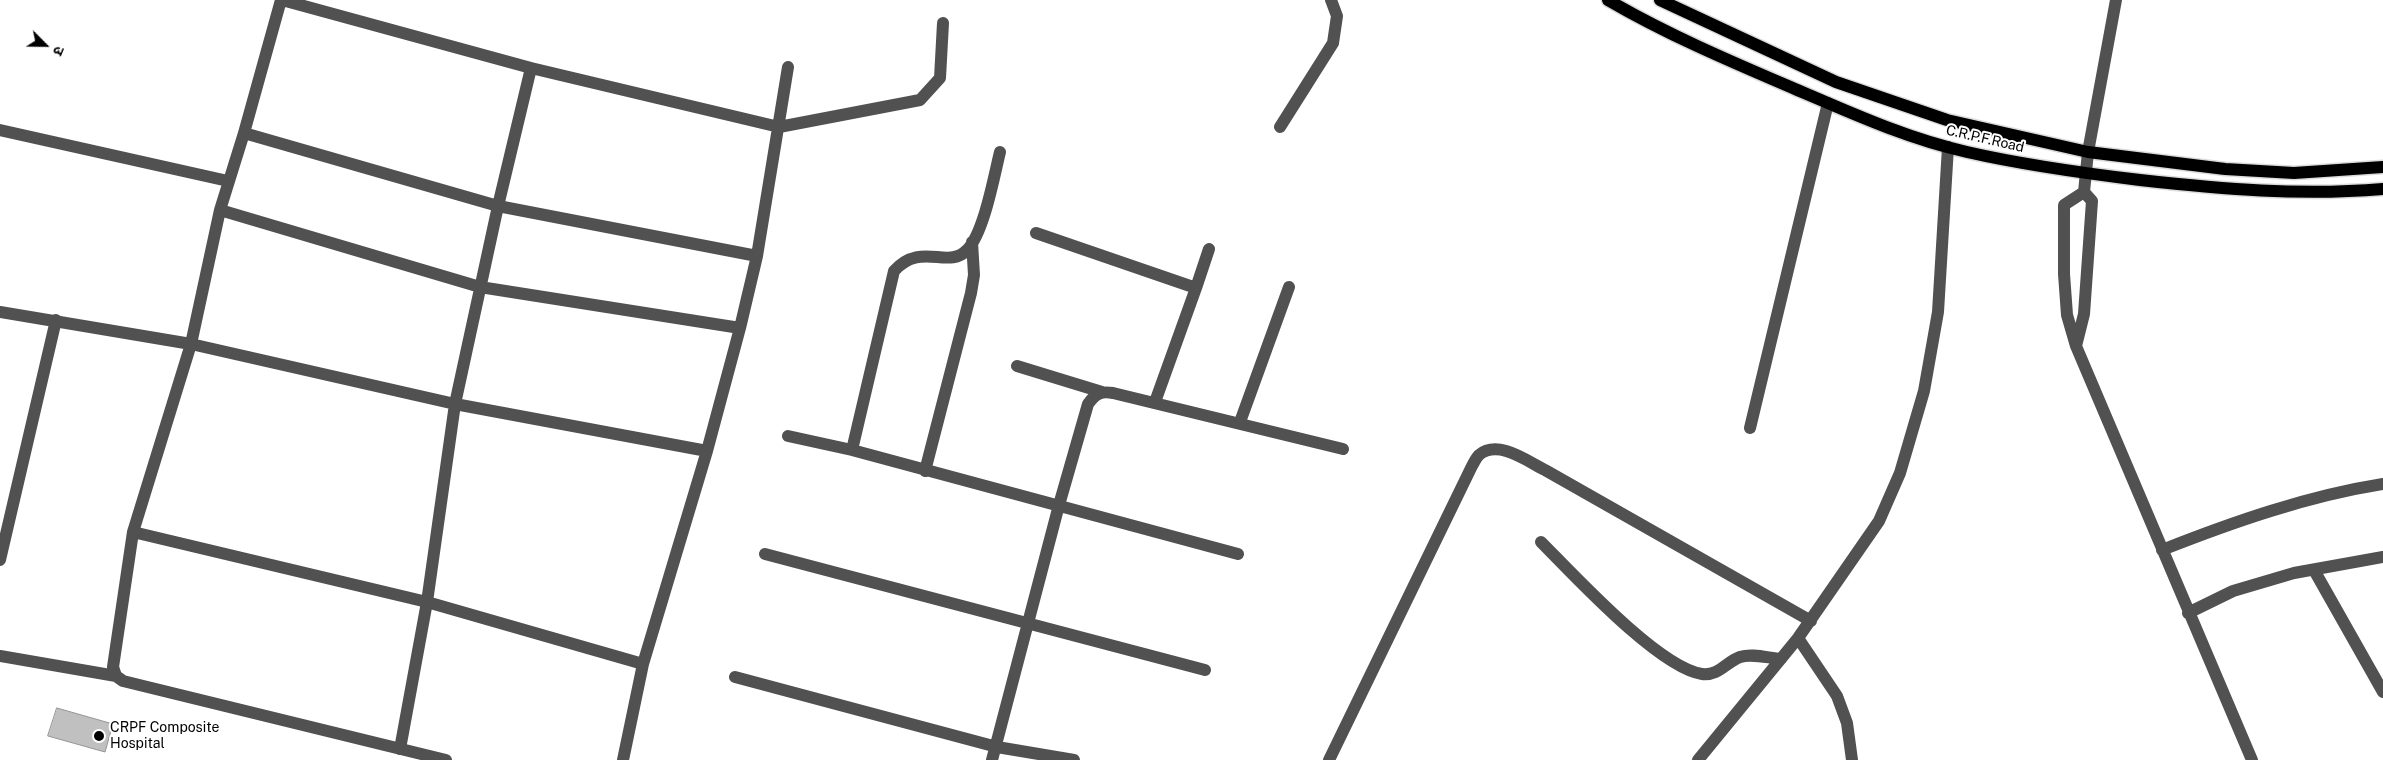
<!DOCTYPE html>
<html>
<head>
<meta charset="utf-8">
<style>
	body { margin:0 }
	#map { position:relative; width:2383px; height:760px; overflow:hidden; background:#fff; font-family:"Public Sans","Noto Sans Devanagari",sans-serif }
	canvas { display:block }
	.north { position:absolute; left:20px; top:20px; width:50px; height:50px; -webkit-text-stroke:4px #fff; paint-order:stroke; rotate:113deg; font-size:14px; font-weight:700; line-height:20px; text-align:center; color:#000 }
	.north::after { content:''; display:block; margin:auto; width:18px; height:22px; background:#000; clip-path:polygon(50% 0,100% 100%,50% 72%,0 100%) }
</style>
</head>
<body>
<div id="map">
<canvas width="2383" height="760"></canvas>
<div class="north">उ</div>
</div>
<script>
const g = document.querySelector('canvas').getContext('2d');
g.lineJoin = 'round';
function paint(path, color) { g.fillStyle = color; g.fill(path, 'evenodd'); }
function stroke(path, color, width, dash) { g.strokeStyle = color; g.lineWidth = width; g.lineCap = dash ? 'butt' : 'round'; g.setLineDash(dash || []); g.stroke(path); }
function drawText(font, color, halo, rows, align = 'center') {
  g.font = font + ' "Public Sans",sans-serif'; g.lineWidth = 4; g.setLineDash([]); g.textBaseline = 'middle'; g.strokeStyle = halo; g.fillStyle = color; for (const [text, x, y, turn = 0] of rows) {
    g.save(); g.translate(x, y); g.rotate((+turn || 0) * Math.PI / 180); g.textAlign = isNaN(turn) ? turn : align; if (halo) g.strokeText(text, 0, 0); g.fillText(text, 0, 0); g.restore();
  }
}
const building = new Path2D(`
	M57 708 113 724 105 752 48 736Z`);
const minor = new Path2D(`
	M281 0 244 133 220 210 191 344 133 532 113 667 116 676 123 681 446 760
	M531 68 779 127 920 100 940 78 943 23
	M1280 127 1333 43 1337 16 1331 0
	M0 130 228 181
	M244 133 498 206 531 68 282 0
	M2084 192 2064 205V274L2067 315 2076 346 2252 760
	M220 210 480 287 740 328
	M1036 233 1196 288 1155 402
	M1196 288 1209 249
	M0 312 191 344 455 404 707 451
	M2076 346 2084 314 2092 201 2084 192 2088 152 2116 0
	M1017 366 1102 392
	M1240 422 1289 287
	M1750 428 1828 103
	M788 436 852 450 1238 554
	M852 450 894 271C921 241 948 270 967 250 984 233 994 176 1000 152
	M925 471 971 293 974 275 972 242
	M133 532 427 602 643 664
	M1541 542C1573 574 1659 668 1702 674 1719 676 1726 662 1740 657 1752 653 1768 658 1781 659
	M2162 550C2233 522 2307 496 2383 484
	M765 554 1205 670
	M0 560 56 320
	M2314 570 2383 692
	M2188 613 2233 591 2294 573 2383 557
	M1798 638 1837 696 1847 723 1852 760
	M0 656 116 676
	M735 677 997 747 1074 760
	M400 749 427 602 455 404 498 206 757 256
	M623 760 643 664 707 451 740 328 757 256 788 67
	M992 760 1059 505 1088 404C1096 393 1101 391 1113 393L1343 449
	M1329 760 1471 468C1473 464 1476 458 1479 455 1498 439 1527 461 1545 470L1811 621
	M1698 760 1798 638 1879 521 1900 473 1924 391 1938 312 1948 147`);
const major = new Path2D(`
	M1608 0C1668 35 1732 62 1795 89 1851 113 1908 139 1967 152 2024 165 2082 173 2140 180 2222 189 2300 196 2383 189
	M1660 0 1836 82 1947 120 2088 152 2225 169 2294 173 2383 167`);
const markers = [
	[99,736,6,"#000"]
];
const streetNames = [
	["C.R.P.F.Road",1985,139,13]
];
const poiNames = [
	["CRPF Composite",110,728],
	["Hospital",110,744]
];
paint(building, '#c0c0c0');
stroke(building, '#959595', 1);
stroke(major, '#dbdbdb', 15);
stroke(minor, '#515151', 12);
stroke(major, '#000', 12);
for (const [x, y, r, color] of markers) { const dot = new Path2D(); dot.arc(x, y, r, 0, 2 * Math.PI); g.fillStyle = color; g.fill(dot); stroke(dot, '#fff', 2); }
drawText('14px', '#000', '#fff', streetNames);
drawText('14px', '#000', '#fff', poiNames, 'left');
</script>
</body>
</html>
